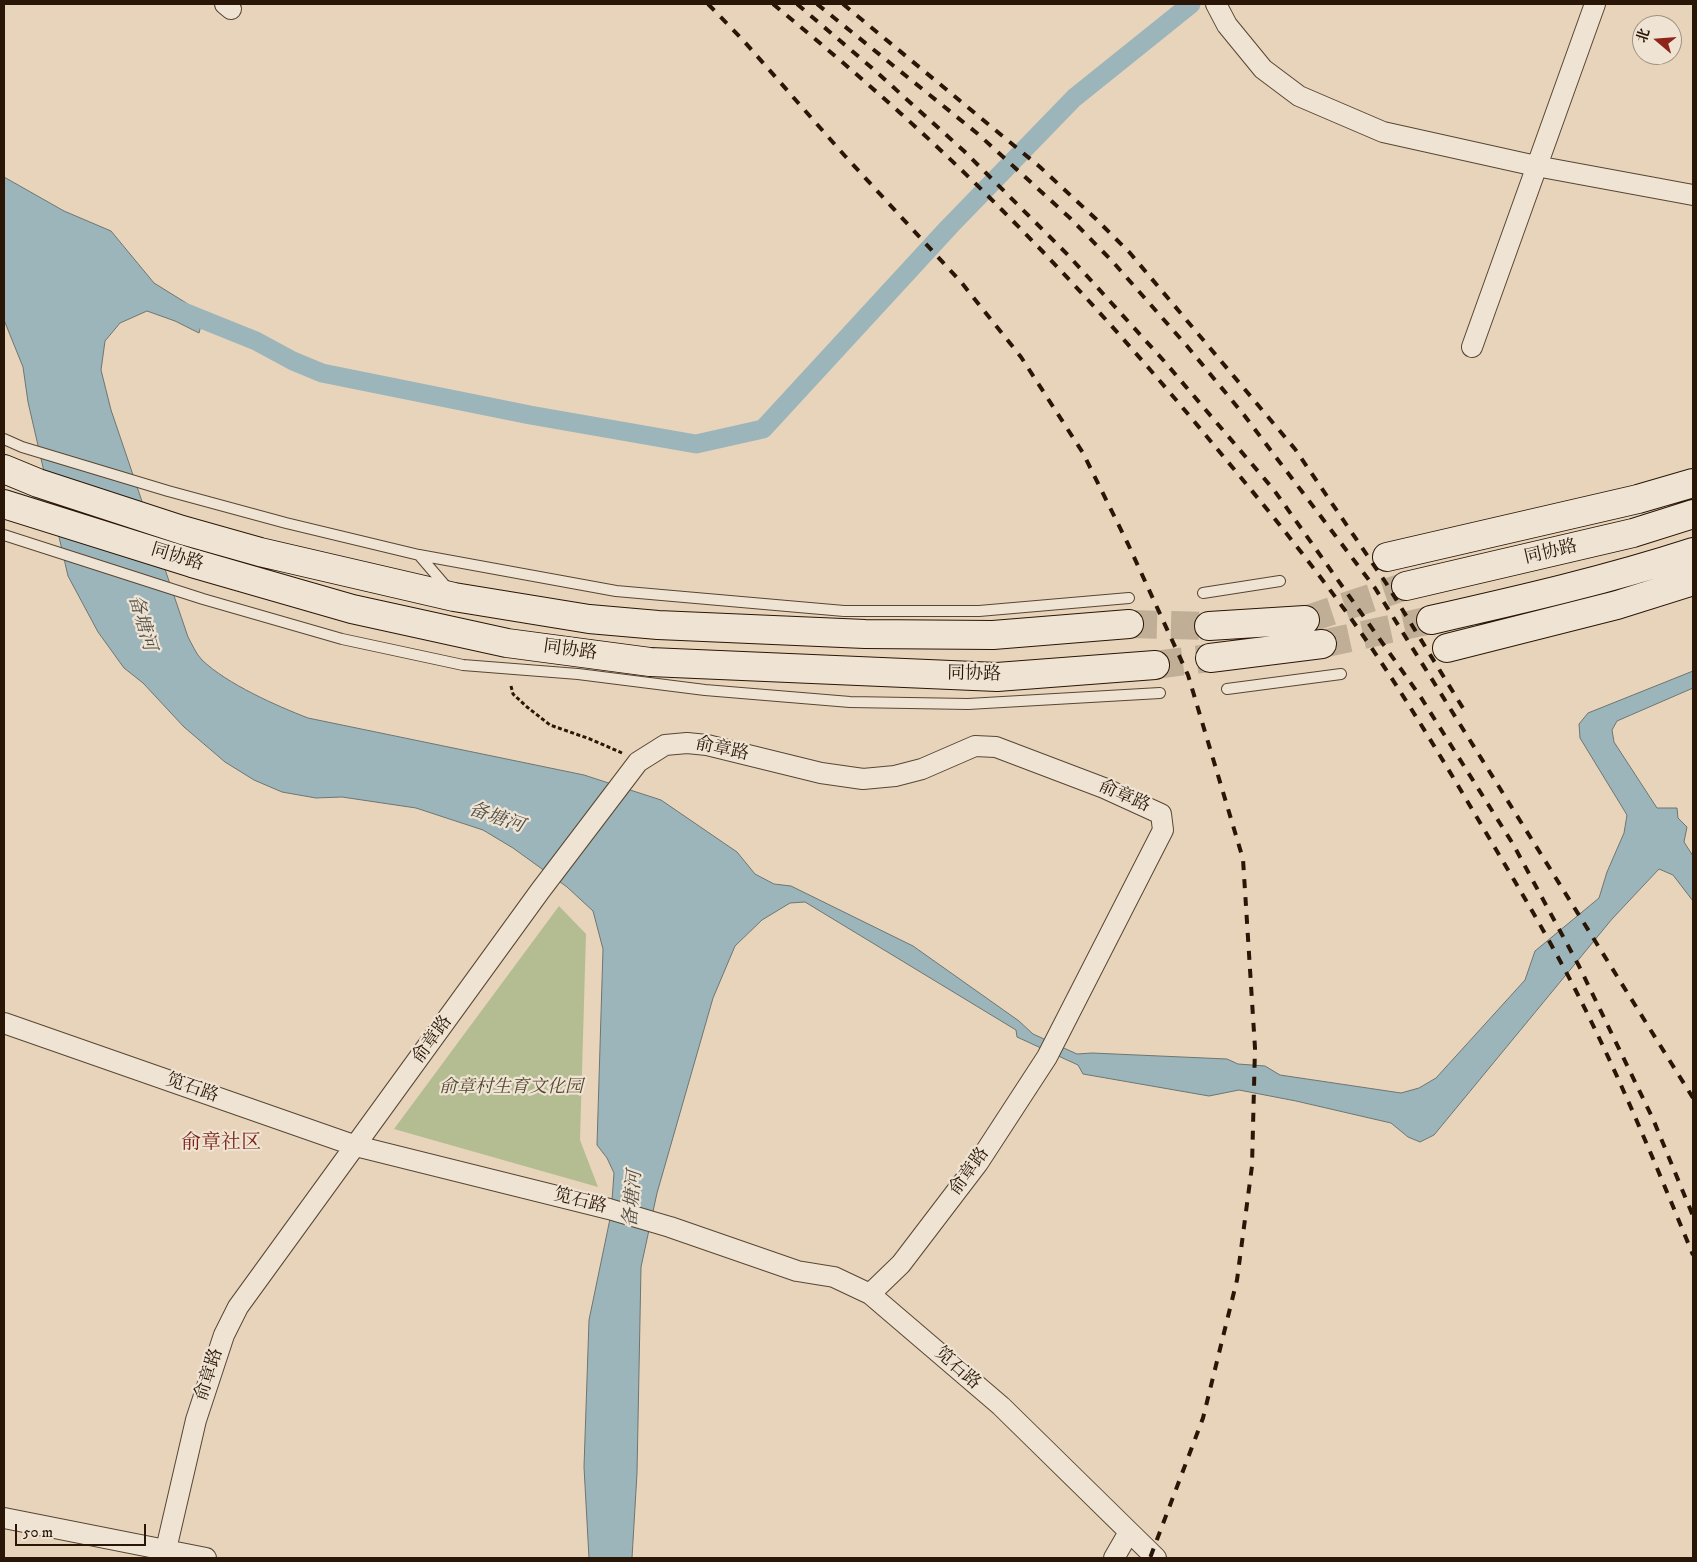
<!DOCTYPE html>
<html>
<head>
<meta charset="utf-8">
<style>
	body { margin:0 }
	#map { position:relative; width:1697px; height:1562px; overflow:hidden; background:#e7d4bb; font-family:"IM FELL DW Pica","Noto Serif SC",serif }
	canvas { display:block }
	.frame { position:absolute; inset:0; border:5px solid #291606; pointer-events:none }
	.north { position:absolute; left:1632px; top:15px; width:50px; height:50px; box-sizing:border-box; background:#efe3d3; border:1px solid #a09181; border-radius:50%; rotate:288deg; font-size:14px; font-weight:700; line-height:20px; text-align:center; color:#291606 }
	.north::after { content:''; display:block; margin:auto; width:18px; height:22px; background:#8f2418; clip-path:polygon(50% 0,100% 100%,50% 72%,0 100%) }
	.scale { position:absolute; left:15px; top:1524px; width:131px; height:22px; box-sizing:border-box; border:2px solid #291606; border-top:0; padding-left:6px; font-size:15px; line-height:18px; white-space:nowrap; color:#291606; -webkit-text-stroke:4px #efe3d3; paint-order:stroke }
</style>
</head>
<body>
<div id="map">
<canvas width="1697" height="1562"></canvas>
<div class="frame"></div>
<div class="north">北</div>
<div class="scale">50 m</div>
</div>
<script>
const g = document.querySelector('canvas').getContext('2d');
g.lineJoin = 'round';
function paint(path, color) { g.fillStyle = color; g.fill(path, 'evenodd'); }
function stroke(path, color, width, dash) { g.strokeStyle = color; g.lineWidth = width; g.lineCap = dash ? 'butt' : 'round'; g.setLineDash(dash || []); g.stroke(path); }
function drawText(font, color, halo, rows, align = 'center') {
  g.font = font + ' "IM FELL DW Pica","Noto Serif SC",serif'; g.lineWidth = 4.5; g.setLineDash([]); g.textBaseline = 'middle'; g.strokeStyle = halo; g.fillStyle = color; for (const [text, x, y, turn = 0] of rows) {
    g.save(); g.translate(x, y); g.rotate((+turn || 0) * Math.PI / 180); g.textAlign = isNaN(turn) ? turn : align; if (halo) g.strokeText(text, 0, 0); g.fillText(text, 0, 0); g.restore();
  }
}
const green = new Path2D(`
	M559 906 586 934 580 1140 598 1187 394 1129Z`);
const water = new Path2D(`
	M4 177 64 211 111 231 154 283 204 314 199 333 175 321 147 311 120 323 105 341 101 370 111 410 188 637C192 644 196 654 202 660 227 684 277 706 308 718L584 775 661 800 737 852 755 874 774 884 791 886 913 946 1019 1021 1033 1034 1077 1054 1092 1053 1227 1059 1238 1064 1265 1066 1280 1075 1401 1093 1419 1088 1436 1078 1525 980 1535 951 1599 898 1607 872 1624 833 1627 815 1580 738 1579 724 1588 713 1693 671V688L1617 721 1612 730 1614 742 1657 808H1677L1678 818 1687 827 1684 842 1693 856V901L1673 875 1659 869 1612 919 1434 1135 1420 1142 1408 1137 1391 1123 1296 1101 1239 1090 1209 1096 1083 1074 1078 1065 1017 1037 1016 1030 805 902 790 903 762 920 735 946 713 998 657 1193 641 1267 637 1473 632 1558H589L584 1467 589 1320 611 1214 614 1173 607 1158 597 1145 603 949 593 911 567 887 513 848 483 830 416 808 342 797 316 798 282 792 254 780 225 762 184 727 143 683 124 668 98 632 68 576 28 402 23 367 4 320Z`);
const canal = new Path2D(`
	M179 310 256 341 293 361 322 373 530 415 696 444 763 429 949 227 1074 98 1191 4`);
const secondaryTunnel = new Path2D(`
	M1305 620 1406 586
	M1129 624 1209 626
	M1322 644 1431 620
	M1155 665 1210 658`);
const path = new Path2D(`
	M511 686 513 694 527 707 550 725 590 739 622 753`);
const lane = new Path2D(`
	M4 439 22 447 168 491 286 523 419 555 616 591 844 611H979L1129 598
	M4 535 203 599 342 639 463 665 578 674 705 690 850 702 968 704 1160 693
	M419 555 449 590
	M1203 593 1280 581
	M1227 689 1341 674`);
const street = new Path2D(`
	M225 4 231 9
	M1216 4 1227 25 1263 69 1299 96 1383 132 1536 166 1693 195
	M1472 347 1595 4
	M4 1023 356 1146 609 1209 670 1227 797 1271 834 1277 870 1294 1001 1406 1156 1558
	M4 1518 206 1558
	M164 1558 196 1420 224 1335 238 1307 540 891 638 762 665 745 687 743 707 745 821 773 863 779 895 776 922 769 975 746 996 747 1104 788 1161 814 1163 830 1047 1057 978 1163 901 1264 870 1294
	M1114 1558 1129 1532`);
const secondary = new Path2D(`
	M4 469 38 483 182 530 260 552 454 597 589 619 658 625 865 634 993 635 1129 624
	M4 504 192 563 352 609 507 643 650 662 997 677 1155 665
	M1387 557 1638 499 1693 483
	M1406 586 1633 533 1693 514
	M1431 620C1519 600 1607 580 1693 552
	M1209 626 1305 620
	M1447 648 1617 605 1693 581
	M1210 658 1322 644`);
const rail = new Path2D(`
	M708 4 742 39 845 156 961 282 1021 357 1083 453 1128 544 1188 675 1243 859 1255 1048 1252 1166 1237 1280 1203 1418 1150 1558
	M773 4C852 69 930 137 1002 210 1076 284 1146 363 1213 444 1270 512 1328 583 1377 656 1415 713 1450 772 1485 831 1516 883 1547 935 1575 989 1619 1075 1656 1165 1693 1255
	M797 4 872 68 964 151 1068 255 1164 361 1274 490 1420 696 1513 844 1579 966 1653 1119 1693 1216
	M817 4 978 134 1070 218 1113 262 1187 346 1244 415 1375 588 1693 1098
	M843 4 1040 167 1096 219 1130 253 1295 449 1386 583 1466 713`);
const streetNames = [
	["同协路",1551,553,-13],
	["同协路",177,558,17],
	["同协路",570,651,8],
	["同协路",974,675,1],
	["俞章路",722,750,12],
	["俞章路",1124,797,24],
	["俞章路",433,1040,-54],
	["笕石路",192,1089,19],
	["俞章路",970,1172,-54],
	["笕石路",580,1202,14],
	["笕石路",957,1369,41],
	["俞章路",210,1375,-72]
];
const parkNames = [
	["俞章村生育文化园",511,1088]
];
const waterNames = [
	["备塘河",141,623,74],
	["备塘河",496,819,19],
	["备塘河",634,1199,-85]
];
const quarterNames = [
	["俞章社区",221,1144]
];
paint(green, '#b4bd91');
paint(water, '#9bb5ba');
stroke(water, '#6d7572', 1);
stroke(canal, '#9bb5ba', 19);
stroke(secondaryTunnel, '#c1ae97', 28, [28, 14]);
stroke(lane, '#584633', 12);
stroke(street, '#584633', 22);
stroke(secondary, '#291606', 30);
stroke(path, '#291606', 3, [4, 2.5]);
stroke(lane, '#efe3d3', 10);
stroke(street, '#efe3d3', 20);
stroke(secondary, '#efe3d3', 28);
stroke(rail, '#291606', 4, [9, 9]);
drawText('18px', '#291606', '#efe3d3', streetNames);
drawText('italic 18px', '#534830', '#efe3d3', parkNames);
drawText('italic 19px', '#514e45', '#efe3d3', waterNames);
drawText('20px', '#7a1f14', '#efe3d3', quarterNames);
</script>
</body>
</html>
